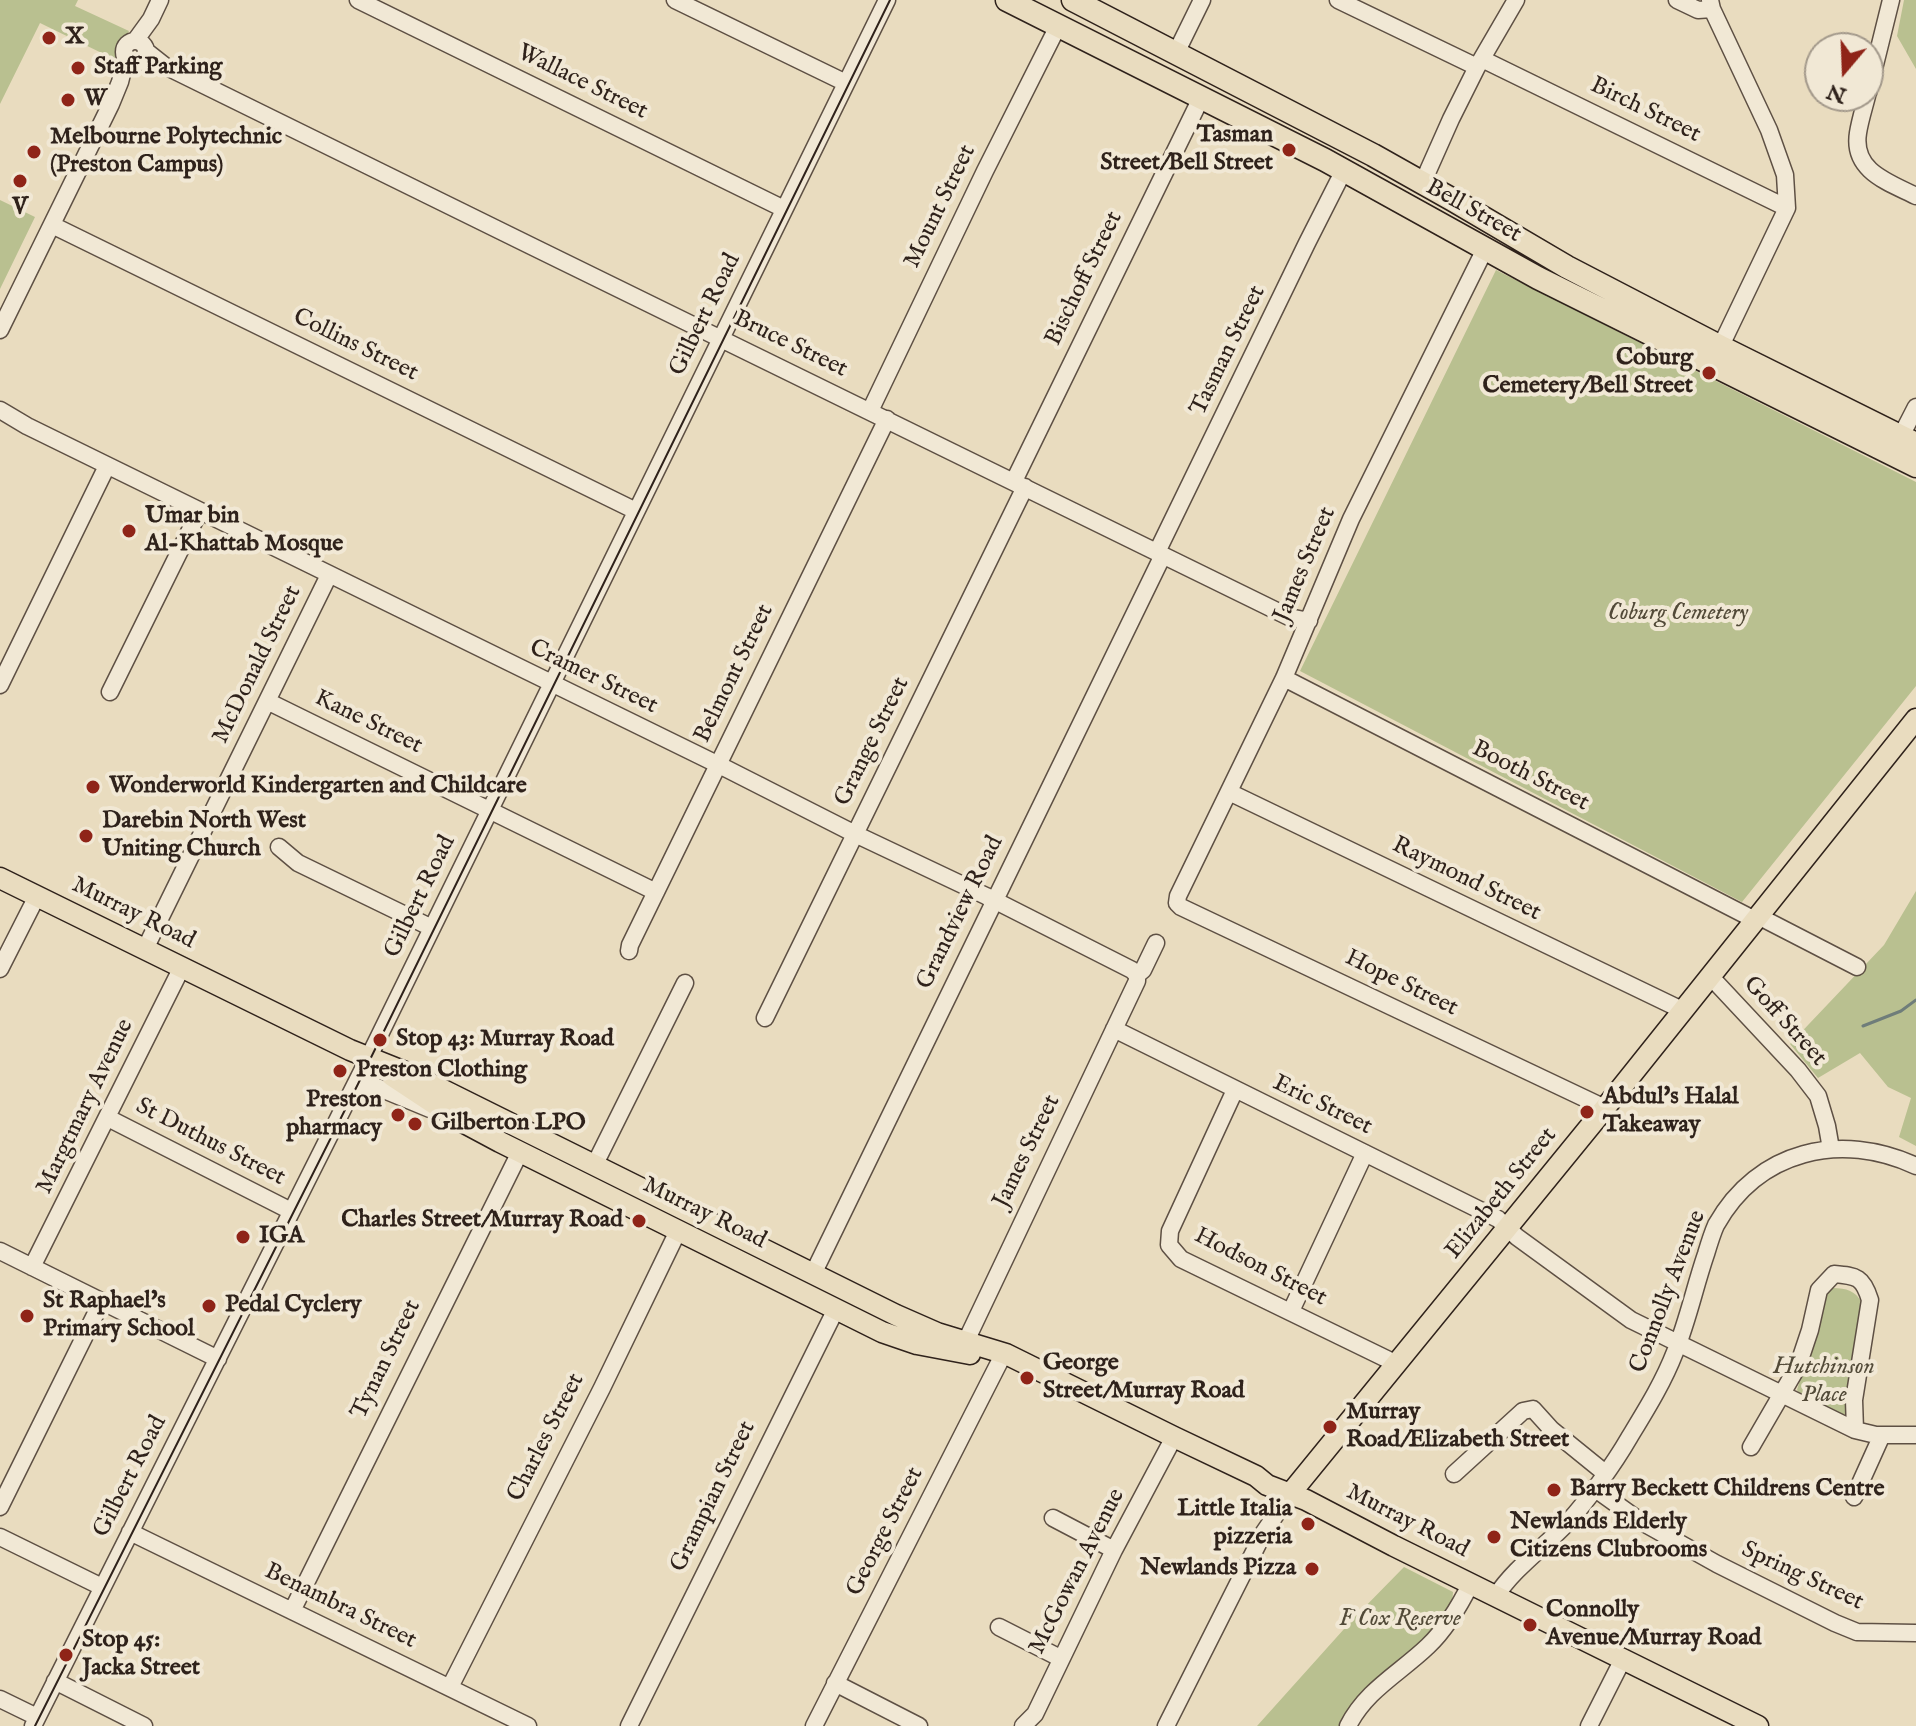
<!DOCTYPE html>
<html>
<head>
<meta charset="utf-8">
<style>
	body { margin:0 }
	#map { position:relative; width:1916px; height:1726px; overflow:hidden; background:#e9dcbf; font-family:"IM FELL English",serif }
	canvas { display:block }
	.north { position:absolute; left:1804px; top:32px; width:80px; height:80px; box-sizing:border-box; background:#f1e8d5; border:2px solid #a3998b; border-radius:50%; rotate:199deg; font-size:22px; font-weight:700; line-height:32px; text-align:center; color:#2f221b }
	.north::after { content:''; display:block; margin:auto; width:28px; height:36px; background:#8f2418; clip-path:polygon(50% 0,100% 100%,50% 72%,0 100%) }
</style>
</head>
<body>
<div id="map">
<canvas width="1916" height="1726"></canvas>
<div class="north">N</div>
</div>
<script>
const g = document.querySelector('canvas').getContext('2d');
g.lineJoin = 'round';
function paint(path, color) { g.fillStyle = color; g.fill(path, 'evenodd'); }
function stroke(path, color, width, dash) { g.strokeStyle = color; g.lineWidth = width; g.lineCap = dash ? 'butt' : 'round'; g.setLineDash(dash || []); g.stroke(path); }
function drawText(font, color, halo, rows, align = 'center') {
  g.font = font + ' "IM FELL English",serif'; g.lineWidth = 8; g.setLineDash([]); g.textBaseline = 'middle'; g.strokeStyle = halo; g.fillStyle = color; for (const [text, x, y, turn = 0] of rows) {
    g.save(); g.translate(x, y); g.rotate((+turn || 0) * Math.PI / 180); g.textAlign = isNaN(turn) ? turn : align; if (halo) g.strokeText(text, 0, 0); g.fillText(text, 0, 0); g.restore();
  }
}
const green = new Path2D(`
	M0 0H78L75 6 129 31 114 59 40 23 0 104Z
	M1904 0H1916V69L1897 36Z
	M0 200 35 217 0 289Z
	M1496 270 1916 482V686L1742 902 1300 671Z
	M1916 891V1146L1899 1137 1911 1098 1888 1087 1860 1053 1818 1078 1790 1044 1884 945Z
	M1833 1288C1846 1288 1856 1291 1862 1303L1845 1414 1838 1416 1802 1398 1797 1390 1826 1293Z
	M1404 1567 1453 1592 1452 1605 1446 1616 1343 1726H1257L1353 1619Z`);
const stream = new Path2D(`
	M1863 1026 1901 1011 1916 1000`);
const minor = new Path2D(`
	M358 0 784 209
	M675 0 846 83
	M1338 0 1477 67
	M1677 0 1698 10 1712 9
	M1710 0 1712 9 1769 130 1785 175 1787 208 1716 356
	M124 52a11 11 0 1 1 22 0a11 11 0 1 1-22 0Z
	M135 41 151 19 160 0
	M146 51 165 66C539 251 914 432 1289 617L1309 621
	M1176 53 1202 0
	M1482 59 1787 208
	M1868 93 1891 0
	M1867 96C1864 108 1860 120 1858 133 1852 171 1888 182 1916 196
	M1423 182 1451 119 1477 67 1516 0
	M52 225 636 511
	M1485 249 1351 519 1284 678 1178 896 1177 903 1181 907 1605 1108
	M0 330 111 104 120 82 126 58
	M0 410 27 426 727 769 855 834 986 896 1132 970 1137 975
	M870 411 985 171 1058 26
	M1897 444 1916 407
	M1014 481 1201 98
	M1157 552 1307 243 1344 170
	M1284 678 1755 920
	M0 685 107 466
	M110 692 199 512
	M267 701 656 892
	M1229 792 1682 1010
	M279 847 298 863 432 928
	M1758 916 1857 967
	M145 949 329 575
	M629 951 630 945 887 419
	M0 969 37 896
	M1710 976 1798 1070 1818 1096 1827 1126 1831 1149
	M765 1018 1025 487
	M1114 1029 1498 1219 1517 1237 1631 1320 1855 1430 1876 1435H1916
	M355 1085H372L430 1109
	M1235 1090 1170 1231 1169 1245 1181 1259 1397 1364
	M108 1118 291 1211
	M595 1164 685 983
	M0 1251 218 1359
	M32 1267 182 967
	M813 1274 1163 555
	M1291 1311 1365 1153
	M966 1341 1137 981V975L1143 970 1156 943
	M1751 1447 1798 1366 1810 1330 1819 1290 1834 1274C1857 1276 1863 1277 1870 1300L1854 1400 1855 1430
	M1454 1474 1523 1411 1533 1409 1552 1430 1605 1473
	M1594 1488 1640 1521 1717 1564 1835 1623 1857 1632 1916 1633
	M1854 1497 1882 1435
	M0 1507 102 1301
	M1053 1518 1114 1550
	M130 1532 528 1726
	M0 1537 102 1587
	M1496 1596C1515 1567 1545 1547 1568 1522 1588 1500 1614 1464 1629 1438 1646 1410 1663 1383 1675 1352 1688 1320 1695 1286 1706 1254 1709 1244 1712 1234 1716 1225 1758 1150 1841 1131 1916 1166
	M292 1611 520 1152
	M999 1627 1060 1658
	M55 1681 144 1726
	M835 1683 919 1726
	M450 1687 602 1388 678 1231
	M0 1699 37 1717
	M33 1726 362 1071 887 0
	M629 1726 836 1309
	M814 1726 1001 1359
	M1023 1726 1035 1714 1114 1550 1174 1437
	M1166 1726 1264 1532 1290 1494
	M1348 1726C1366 1690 1400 1673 1428 1646 1446 1629 1460 1605 1471 1583
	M1589 1726 1623 1659`);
const major = new Path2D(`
	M0 878 350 1050 415 1076 896 1315 937 1333 1006 1354 1174 1437 1256 1476 1267 1485 1306 1500 1394 1546 1758 1726
	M392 1076 457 1119 500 1142 882 1332 917 1344 970 1354
	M1290 1494 1605 1108 1916 719`);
const highway = new Path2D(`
	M1007 0 1325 160 1538 278 1916 466
	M1073 0 1373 155 1453 200 1567 267 1721 347 1916 444`);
const tram = new Path2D(`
	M35 1726 358 1084 890 0`);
const markers = [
	[49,38,8,"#8f2418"],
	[78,68,8,"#8f2418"],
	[68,100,8,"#8f2418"],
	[1289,150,8,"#8f2418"],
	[34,152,8,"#8f2418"],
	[20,181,8,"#8f2418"],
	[1709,373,8,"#8f2418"],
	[129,531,8,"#8f2418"],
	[93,787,8,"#8f2418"],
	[86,836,8,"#8f2418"],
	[380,1040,8,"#8f2418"],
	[340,1071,8,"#8f2418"],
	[1587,1112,8,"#8f2418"],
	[398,1115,8,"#8f2418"],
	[415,1124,8,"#8f2418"],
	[639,1221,8,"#8f2418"],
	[243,1237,8,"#8f2418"],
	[209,1306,8,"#8f2418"],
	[27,1316,8,"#8f2418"],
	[1027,1378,8,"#8f2418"],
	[1330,1427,8,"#8f2418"],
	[1554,1490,8,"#8f2418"],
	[1308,1524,8,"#8f2418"],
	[1494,1537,8,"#8f2418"],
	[1312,1569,8,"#8f2418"],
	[1530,1625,8,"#8f2418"],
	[66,1655,8,"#8f2418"]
];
const poiNames = [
	["X",65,38],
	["Staff Parking",94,68],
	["W",84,100],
	["Tasman",1273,136,"right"],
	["Street/Bell Street",1273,164,"right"],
	["Melbourne Polytechnic",50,138],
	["(Preston Campus)",50,166],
	["V",20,208,"center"],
	["Coburg",1693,359,"right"],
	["Cemetery/Bell Street",1693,387,"right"],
	["Umar bin",145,517],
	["Al-Khattab Mosque",145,545],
	["Wonderworld Kindergarten and Childcare",109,787],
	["Darebin North West",102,822],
	["Uniting Church",102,850],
	["Stop 43: Murray Road",396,1040],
	["Preston Clothing",356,1071],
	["Abdul's Halal",1603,1098],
	["Takeaway",1603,1126],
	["Preston",382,1101,"right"],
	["pharmacy",382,1129,"right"],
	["Gilberton LPO",431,1124],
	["Charles Street/Murray Road",623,1221,"right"],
	["IGA",259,1237],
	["St Raphael's",43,1302],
	["Primary School",43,1330],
	["Pedal Cyclery",225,1306],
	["George",1043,1364],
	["Street/Murray Road",1043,1392],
	["Murray",1346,1413],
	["Road/Elizabeth Street",1346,1441],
	["Barry Beckett Childrens Centre",1570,1490],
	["Little Italia",1292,1510,"right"],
	["pizzeria",1292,1538,"right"],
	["Newlands Elderly",1510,1523],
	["Citizens Clubrooms",1510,1551],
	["Newlands Pizza",1296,1569,"right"],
	["Connolly",1546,1611],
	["Avenue/Murray Road",1546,1639],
	["Stop 45:",82,1641],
	["Jacka Street",82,1669]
];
const streetNames = [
	["Wallace Street",582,83,26],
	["Birch Street",1645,111,26],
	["Mount Street",941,207,-64],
	["Bell Street",1473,212,29],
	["Bischoff Street",1085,279,-64],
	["Gilbert Road",706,315,-64],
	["Bruce Street",790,345,26],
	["Collins Street",355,346,26],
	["Tasman Street",1229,351,-64],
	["James Street",1306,565,-67],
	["McDonald Street",258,665,-64],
	["Belmont Street",735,674,-64],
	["Cramer Street",593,678,26],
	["Kane Street",368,723,26],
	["Grange Street",873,742,-64],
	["Booth Street",1530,777,27],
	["Raymond Street",1466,880,26],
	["Gilbert Road",421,897,-64],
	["Grandview Road",961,913,-64],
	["Murray Road",133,914,26],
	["Hope Street",1401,984,26],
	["Goff Street",1784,1022,48],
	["Eric Street",1322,1106,26],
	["Margtmary Avenue",86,1107,-64],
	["St Duthus Street",210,1143,27],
	["James Street",1028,1152,-64],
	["Elizabeth Street",1502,1194,-51],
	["Murray Road",704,1214,26],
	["Hodson Street",1260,1268,27],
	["Connolly Avenue",1669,1292,-69],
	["Tynan Street",387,1360,-64],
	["Charles Street",547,1438,-63],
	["Gilbert Road",131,1477,-63],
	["Grampian Street",714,1497,-64],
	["Murray Road",1407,1522,27],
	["George Street",886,1532,-63],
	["McGowan Avenue",1078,1572,-63],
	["Spring Street",1802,1577,25],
	["Benambra Street",340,1607,26]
];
const parkNames = [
	["Coburg Cemetery",1678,614],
	["Hutchinson",1824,1368],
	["Place",1824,1396],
	["F Cox Reserve",1400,1620]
];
paint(green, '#b9c090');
stroke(stream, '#6f7d7a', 3);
stroke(minor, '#5e5044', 19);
stroke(major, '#2f221b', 23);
stroke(highway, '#2f221b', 25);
stroke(minor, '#f1e8d5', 16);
stroke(major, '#e9dcbf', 20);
stroke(highway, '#e9dcbf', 22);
stroke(tram, '#2f221b', 2);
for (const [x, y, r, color] of markers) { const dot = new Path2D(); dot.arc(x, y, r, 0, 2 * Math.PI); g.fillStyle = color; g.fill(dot); stroke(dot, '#f1e8d5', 3); }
drawText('bold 24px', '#2f221b', '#f1e8d5', poiNames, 'left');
drawText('24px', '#2f221b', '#f1e8d5', streetNames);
drawText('italic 24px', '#524a38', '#f1e8d5', parkNames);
</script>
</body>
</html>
